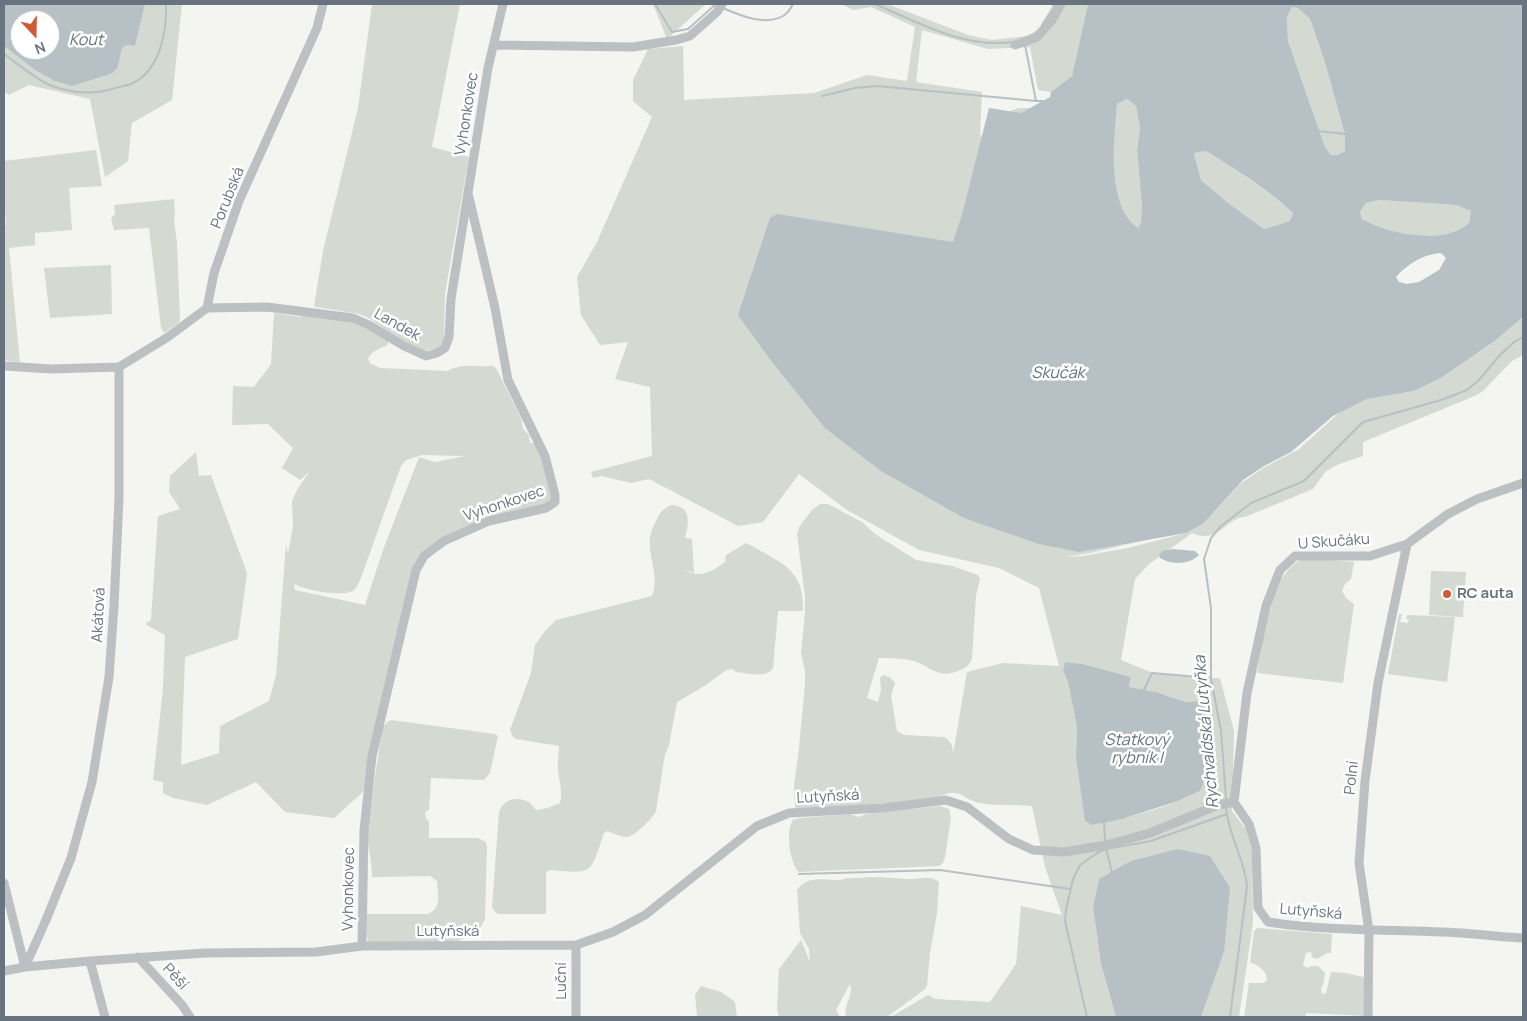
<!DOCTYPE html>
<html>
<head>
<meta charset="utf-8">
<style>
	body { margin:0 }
	#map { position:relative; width:1527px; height:1021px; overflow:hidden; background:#f4f4f1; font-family:Manrope,sans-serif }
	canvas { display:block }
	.frame { position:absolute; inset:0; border:5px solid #67747f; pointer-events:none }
	.north { position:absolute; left:10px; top:10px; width:50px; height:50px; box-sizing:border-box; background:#fff; border:1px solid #c2c7cc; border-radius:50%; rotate:159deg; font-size:14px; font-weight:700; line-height:20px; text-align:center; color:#67747f }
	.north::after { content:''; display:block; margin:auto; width:18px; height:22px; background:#ce5b37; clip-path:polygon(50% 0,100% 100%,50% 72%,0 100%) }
</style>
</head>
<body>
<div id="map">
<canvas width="1527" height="1021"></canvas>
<div class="frame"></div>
<div class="north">N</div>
</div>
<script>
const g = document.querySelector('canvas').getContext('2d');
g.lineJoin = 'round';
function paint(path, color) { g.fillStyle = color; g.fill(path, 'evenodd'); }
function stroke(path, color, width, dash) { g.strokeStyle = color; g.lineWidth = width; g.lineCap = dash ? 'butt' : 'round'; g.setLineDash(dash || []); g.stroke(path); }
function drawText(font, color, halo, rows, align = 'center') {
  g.font = font + ' Manrope,sans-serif'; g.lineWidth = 5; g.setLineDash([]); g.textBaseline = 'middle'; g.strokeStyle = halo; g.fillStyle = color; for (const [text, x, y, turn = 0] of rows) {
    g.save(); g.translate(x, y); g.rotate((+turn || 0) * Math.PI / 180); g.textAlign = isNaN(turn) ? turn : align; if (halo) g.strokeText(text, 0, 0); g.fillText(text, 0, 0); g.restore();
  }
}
const green = new Path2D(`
	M145 4H182L172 100 132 123 128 161 105 177 90 99 29 85 9 95 4 92V46L35 70 100 76 113 73 118 67 122 48 127 45 135 46Z
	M372 4H460L432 147 469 157 445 293 444 340 442 344 435 349 424 351 399 340 369 318 359 314 317 307 314 306 323 251 358 108Z
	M653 4H706L667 39Z
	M841 4H887L968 35 992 40 1027 36 1039 29 1053 4H1088L1072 76 1051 92 1038 90 1030 47 988 49 922 30 916 82 982 92 980 137 1003 114 1019 108H1103L1116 111 1117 104 1127 99 1136 106 1140 128 1137 150 1142 207 1141 223 1138 229 1133 225 1193 529 1090 553 1064 557 1083 556 1128 548 1186 533 1203 524 1240 484 1263 468 1299 449 1340 412 1367 399 1414 391 1441 378 1496 340 1523 317V355L1512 361 1483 391 1477 395 1363 442V456L1339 464 1326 471 1313 489 1245 517C1225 518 1219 545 1192 533L1149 564 1135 579 1121 660 1151 672 1202 678H1220L1234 731 1232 811 1246 829 1252 852 1253 923 1239 1017H1201L1224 952 1099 879 1093 907 1101 964 1116 1017H891L928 995 935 999 990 1002 1016 964 1021 906 1062 915 1045 867 1032 806C1019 805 988 806 976 802 960 797 960 788 940 796L889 803 799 810 795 807 794 784 798 757 805 685V671L801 653 805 613V597L797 534 799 527 812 510 820 504H828L862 522 875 534 916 560 952 566 978 575 980 579 976 596 972 659C969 666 965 668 958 671 938 679 931 667 914 661 904 658 889 658 879 658L867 698 878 702 881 690 880 678 883 675 890 677 895 683 891 696 897 731 904 735 944 737C951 741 953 746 953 754L967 672 1003 663 1059 666 1039 588 999 568 919 550 847 510 799 474 763 522 738 526 649 479 631 483 601 476 593 478 591 472 652 456 650 387 615 379 628 342 600 345 581 315 577 277 597 242 652 117 633 101V80L648 49 683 46 684 100 814 93 867 75 907 81 915 27 871 7 853 10ZM1065 662 1083 664 1131 677 1129 687 1156 692 1186 702 1198 701 1206 730 1203 785 1200 791C1168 808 1127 818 1092 825L1076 757 1077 727 1068 682 1063 670Z
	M1292 7 1298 8 1310 19 1325 62 1345 135V151L1338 155H1331L1325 147 1288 41 1287 17Z
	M96 150 102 186 69 188 72 230 35 233V245L9 248 20 363 4 360V225H6L4 199V161Z
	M1206 151C1236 170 1267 189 1293 213L1290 221 1264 229 1228 203 1201 180 1194 153Z
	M174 199 175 212 174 221 177 243 180 320 179 323 164 333 161 328 149 228 114 230 111 218 115 214 114 205Z
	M1380 200 1456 205 1471 211 1469 223C1461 229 1451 234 1441 236 1419 239 1381 230 1362 219L1360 212 1366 203Z
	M111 265 112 314 50 318 44 268Z
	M274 313 302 317 303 315 359 322 389 341 387 345 373 352 368 358 370 363 380 368 448 371C463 362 477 368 493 366L496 368 521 418 523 429 529 435 530 443H535L545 467 552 500 550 504 442 540 418 557 363 792 334 818 285 812 256 782 207 805 173 798 163 793V782L153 780 163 688 165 635 145 624 151 620 158 516 180 509 169 492 170 476 196 452 199 476 211 475 247 573 238 639 185 657 181 765 219 753 220 726 269 701 276 675 286 544 288 554 293 526 292 501 298 488 310 471 300 480 282 468 293 448 268 424 232 425 233 386 254 387 271 364ZM422 455 465 456 435 462 419 457 383 550 365 605 295 590 294 584C305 590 344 598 354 590 358 586 360 580 362 575L401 466 406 460Z
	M671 505C692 506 689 523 685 538L692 539 694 573 685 569C698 580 713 571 725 562L726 555 746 543C752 546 758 549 764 553 791 567 804 578 803 611H778L773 668C766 679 747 673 736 672L733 669 726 670 706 685 677 702 669 745 665 754 656 811C654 817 634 837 627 837 621 837 613 833 607 831L604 833C590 874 594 874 550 870L546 872V913L545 914H499L496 913 492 907 499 812C503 800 515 796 527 801 531 803 533 807 536 810 543 810 553 806 560 803 563 791 559 781 558 770 557 762 559 754 559 746L516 739 513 737 510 730 531 673 535 645 545 631 556 620 652 596C660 578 648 557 650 537 651 531 654 525 657 519 660 512 664 508 671 505Z
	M1310 558 1354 562 1351 579 1345 584 1342 591 1346 598 1354 604 1343 683 1257 673C1261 647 1271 583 1292 566 1297 561 1303 559 1310 558Z
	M1431 571 1466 572 1463 617 1429 615Z
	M1399 614H1402L1400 622 1408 623 1409 619H1406L1407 615 1455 617 1447 682 1388 674Z
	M391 720 495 734 498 736 490 773 484 780 431 778 429 810 425 812 426 819 429 821V838H478L486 842 487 847 485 919 479 930 457 942 368 943 365 914H427C442 910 438 894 437 881L430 876 372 877C372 862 368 847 367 832L382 728 386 723Z
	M940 806 949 809 951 818 945 857 943 863 939 866 799 872C790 864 785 830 793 820L800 818 850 814 859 817 866 814Z
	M870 877C883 877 895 878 907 879 918 880 929 874 939 882L937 913 930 953 927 986 924 990 887 1017H846C843 1005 854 995 850 984L836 1010 840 1017H779L777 1008 779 969 801 940 810 962 809 949 800 933 797 890C807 875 824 880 838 880 843 880 846 878 850 878 859 878 861 878 870 877Z
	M1257 928 1332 934 1331 953H1327L1317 959 1312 957 1311 952 1306 953 1303 965 1307 968 1311 966H1318L1325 973 1323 985 1321 988 1322 994 1326 993 1331 972 1346 973 1367 978 1366 1016 1306 1013 1305 1017H1244L1249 983H1262L1267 981C1268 973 1258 963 1250 963L1254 931Z
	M701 986 721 992 735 1002 737 1017H697L695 995Z`);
const water = new Path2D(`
	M4 4H145L135 46 127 45 122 48 118 67 113 73 72 86 55 81 35 70 4 46ZM20 20H50V50H20Z
	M1088 4H1523V317L1496 340 1441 378 1414 391 1367 399 1333 416 1291 452 1264 466 1243 480 1203 524 1186 533 1079 552 1039 544 964 518 881 471 825 428 769 358 738 315 770 218 777 214 953 242 962 215 989 108 1021 113 1050 97 1051 92 1072 76ZM1292 7 1298 8 1310 19 1325 62 1345 135V151L1338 155H1331L1325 147 1288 41 1287 17ZM1127 99 1136 106 1140 128 1137 150 1142 207 1141 223 1138 228C1106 206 1114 139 1117 104ZM1206 151C1236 170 1267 188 1293 213L1290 221 1264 229 1228 203 1201 180 1194 153ZM1380 200 1456 205 1471 211 1469 223C1461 229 1452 234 1441 235 1419 239 1381 230 1362 219L1360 212 1366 203ZM1441 253 1446 258 1439 270 1419 282 1407 284 1399 282 1396 277C1407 264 1424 254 1441 253Z
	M1173 549 1195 551 1199 555C1189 565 1171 565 1160 558L1159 555 1162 551Z
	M1065 662 1083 664 1131 677 1129 687 1156 692 1186 702 1198 701 1204 706 1207 720 1203 785 1200 791 1178 801 1122 819 1092 825 1085 821 1076 757 1077 727 1068 682 1063 670Z
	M1178 849 1210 856 1230 888 1224 952 1201 1017H1116L1101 964 1093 907 1099 879 1131 861Z`);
const stream = new Path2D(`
	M655 4 672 32 688 29 715 5
	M875 4C917 22 965 49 1012 42
	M723 8C741 16 765 26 783 16 788 13 791 8 793 4
	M1042 25 1054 8V4
	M1025 45 1036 101H1044
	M4 54C17 63 38 81 52 86 72 93 92 95 112 89 118 87 125 86 131 84 160 71 167 32 166 4
	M822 96 855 88 877 86 1036 101
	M1318 131 1346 134
	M1143 692 1152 673 1211 678
	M1226 799 1221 731 1211 678V608L1204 559 1211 538 1221 526 1251 503 1304 481 1363 422 1441 400 1467 390 1479 380 1500 355 1514 342 1523 337
	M1226 807C1228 835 1245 859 1247 887L1230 1017
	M1104 821 1105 841
	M1106 848 1112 873
	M799 874 940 870 1070 889
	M1087 1017 1065 921 1066 910 1073 879 1080 865 1097 853 1106 849 1151 841 1227 814`);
const minor = new Path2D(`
	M494 45 633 47 676 40 690 36 717 12 722 4
	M1015 45 1037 37 1052 20 1061 4
	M207 308 267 307 353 318 369 325 404 346 426 356 437 353 445 348 449 337 451 299 488 68 503 4
	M4 366 51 369 119 367
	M119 367 168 337 207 308 214 273 239 201 317 28 323 4
	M1234 802 1247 693 1266 606 1280 570 1295 556H1370L1407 544 1448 514 1477 499 1523 483
	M1234 802 1249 824 1256 848 1258 908 1268 922C1332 932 1397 929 1462 933 1483 935 1503 937 1523 938
	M4 883 25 967
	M576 945V1017
	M362 946 364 830 372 756 416 570 424 556 444 541 489 521 546 508 555 502V495L545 456 508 380 495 308 468 193
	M138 957 182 1005 190 1017
	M90 961 105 1017
	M25 967 46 920 71 858 92 782 109 677 114 606 119 498V367
	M4 971 25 967 90 961 205 953 316 952 362 946 576 945 613 932 645 915 757 826 789 813 883 808 946 800 967 807 1009 839 1033 850 1065 852 1106 845 1150 833 1218 805 1234 802
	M1368 1017 1369 931 1359 863 1365 781 1378 683 1407 544`);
const markers = [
	[1447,594,5,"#ce5b37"]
];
const streetNames = [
	["Vyhonkovec",467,114,-81],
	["Porubská",228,198,-68],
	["Landek",397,325,29],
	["Vyhonkovec",504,504,-18],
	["U Skučáku",1334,542,-4],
	["Akátová",99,615,-87],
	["Polní",1352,778,-84],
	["Lutyňská",828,797,-3],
	["Vyhonkovec",349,889,-89],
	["Lutyňská",1311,912,5],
	["Lutyňská",448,932],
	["Pěší",175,977,48],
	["Luční",562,981,-90]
];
const poiNames = [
	["RC auta",1457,594]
];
const waterNames = [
	["Kout",86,41],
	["Skučák",1058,374],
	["Rychvaldská Lutyňka",1207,732,-95],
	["Statkový",1137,741],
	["rybník I",1137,759]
];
paint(green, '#d4d9d1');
paint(water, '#b7c0c4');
stroke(stream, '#b7c0c4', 2);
stroke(minor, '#bcc0c3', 9);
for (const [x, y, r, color] of markers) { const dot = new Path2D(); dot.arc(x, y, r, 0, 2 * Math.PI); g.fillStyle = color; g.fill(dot); stroke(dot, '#fff', 2); }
drawText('15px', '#67747f', '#fff', streetNames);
drawText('bold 15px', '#67747f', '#fff', poiNames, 'left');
drawText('italic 16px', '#63757b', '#fff', waterNames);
</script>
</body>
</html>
